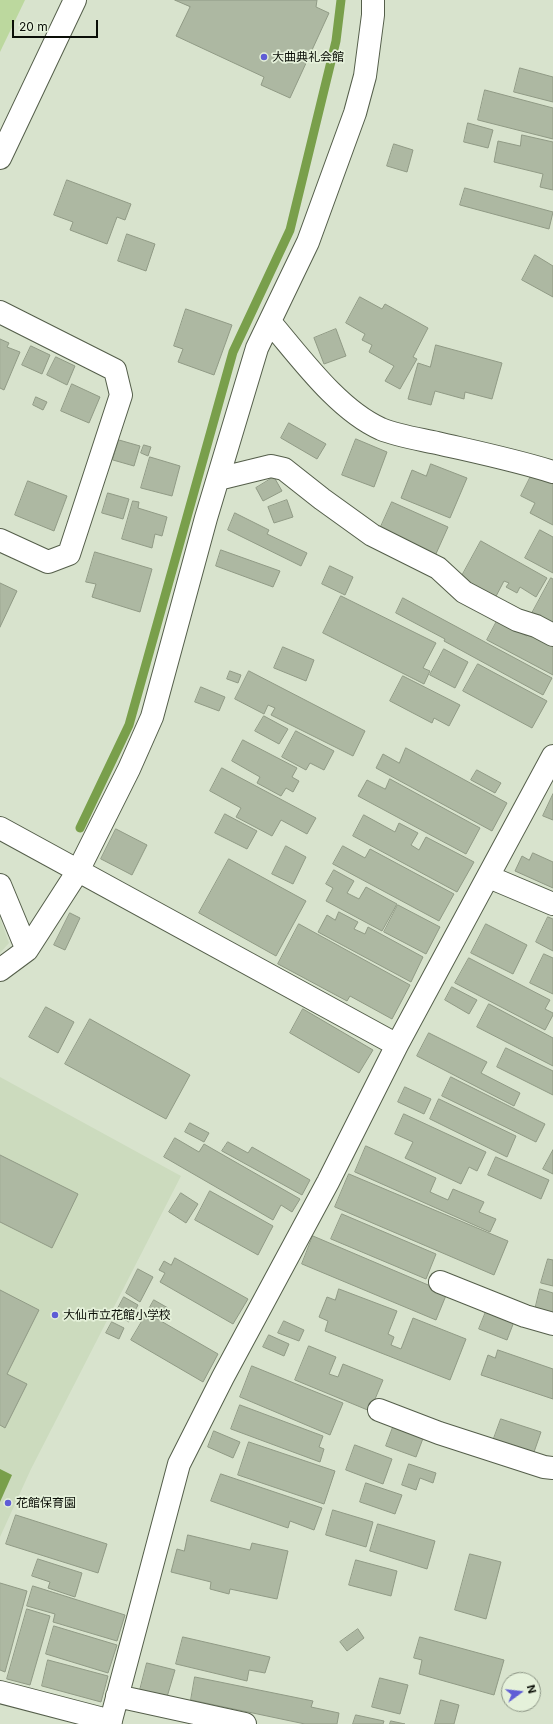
<!DOCTYPE html>
<html>
<head>
<meta charset="utf-8">
<style>
	body { margin:0 }
	#map { position:relative; width:553px; height:1724px; overflow:hidden; background:#d8e3cd; font-family:Inter,sans-serif }
	canvas { display:block }
	.north { position:absolute; left:501px; top:1672px; width:40px; height:40px; box-sizing:border-box; background:#e5f1da; border:1px solid #8d9686; border-radius:50%; rotate:75deg; font-size:11px; font-weight:700; line-height:16px; text-align:center; color:#0a0e07 }
	.north::after { content:''; display:block; margin:auto; width:14px; height:18px; background:#5f5dd6; clip-path:polygon(50% 0,100% 100%,50% 72%,0 100%) }
	.scale { position:absolute; left:12px; top:20px; width:86px; height:18px; box-sizing:border-box; border:2px solid #0a0e07; border-top:0; padding-left:5px; font-size:12px; line-height:14px; white-space:nowrap; color:#0a0e07; -webkit-text-stroke:3px #e5f1da; paint-order:stroke }
</style>
</head>
<body>
<div id="map">
<canvas width="553" height="1724"></canvas>
<div class="north">N</div>
<div class="scale">20 m</div>
</div>
<script>
const g = document.querySelector('canvas').getContext('2d');
g.lineJoin = 'round';
function paint(path, color) { g.fillStyle = color; g.fill(path, 'evenodd'); }
function stroke(path, color, width, dash) { g.strokeStyle = color; g.lineWidth = width; g.lineCap = dash ? 'butt' : 'round'; g.setLineDash(dash || []); g.stroke(path); }
function drawText(font, color, halo, rows, align = 'center') {
  g.font = font + ' Inter,"Noto Sans JP",sans-serif'; g.lineWidth = 3.5; g.setLineDash([]); g.textBaseline = 'middle'; g.strokeStyle = halo; g.fillStyle = color; for (const [text, x, y, turn = 0] of rows) {
    g.save(); g.translate(x, y); g.rotate((+turn || 0) * Math.PI / 180); g.textAlign = isNaN(turn) ? turn : align; if (halo) g.strokeText(text, 0, 0); g.fillText(text, 0, 0); g.restore();
  }
}
const built = new Path2D(`
	M0 918 9 943 0 953Z
	M0 1077 181 1176 31 1469 0 1537Z`);
const green = new Path2D(`
	M0 0H25L0 52Z`);
const water = new Path2D(`
	M0 1469 12 1475 0 1502Z`);
const stream = new Path2D(`
	M80 828 129 725 233 352 290 230 336 41 341 0`);
const building = new Path2D(`
	M175 0H317L316 7 329 13 290 98 261 85 264 77 176 36 190 7Z
	M520 68 553 77V102L514 92Z
	M485 90 553 108V139L478 120Z
	M468 123 493 130 488 148 464 142Z
	M522 135 553 142V190L540 187 543 174 494 162 498 141 520 146Z
	M394 144 413 150 407 172 387 166Z
	M67 180 131 204 125 220 117 217 107 244 70 230 73 222 54 215Z
	M465 188 553 212 549 229 460 205Z
	M127 234 155 244 146 271 118 261Z
	M535 255 553 266V297L522 280Z
	M360 297 382 309 385 304 428 328 413 357 417 359 400 389 385 381 394 366 369 352 372 345 362 340 365 334 346 323Z
	M186 309 232 325 214 375 178 362 183 349 174 346Z
	M336 329 346 356 324 364 314 338Z
	M0 339 9 343 7 347 20 352 4 390 0 388Z
	M436 345 502 363 492 399 465 392 464 399 435 391 431 405 408 399 418 363 430 367Z
	M31 346 50 355 42 374 22 365Z
	M56 357 75 366 67 385 47 375Z
	M72 384 100 397 89 423 61 411Z
	M36 397 47 402 43 410 33 405Z
	M289 423 326 444 317 459 281 438Z
	M356 439 387 452 374 487 342 475Z
	M119 440 140 446 134 466 113 460Z
	M144 445 151 447 148 456 141 453Z
	M150 457 180 466 172 496 141 488Z
	M431 464 467 478 450 518 401 498 412 470 426 476Z
	M532 474 553 484V525L530 513 535 503 521 496Z
	M274 477 282 491 263 501 256 488Z
	M28 481 67 496 54 531 15 515Z
	M108 493 129 499 123 519 102 513Z
	M287 500 293 517 274 523 268 507Z
	M133 501 139 502 138 508 167 517 162 536 155 534 152 548 122 539Z
	M392 502 448 527 435 556 379 531Z
	M235 513 269 530 267 534 307 553 301 566 228 530Z
	M540 530 553 537V573L525 558Z
	M481 541 547 578 536 597 520 587 517 593 506 587 509 583 504 581 493 602 458 583Z
	M221 550 280 571 273 587 216 566Z
	M95 552 152 569 140 612 92 597 96 584 86 582Z
	M330 566 353 577 345 595 322 584Z
	M551 578 553 579V629L530 617Z
	M0 583 17 591 0 627Z
	M341 596 436 643 423 668 430 671 424 684 323 633Z
	M403 598 552 678 543 695 444 641 445 639 396 613Z
	M497 621 527 636 531 630 553 642V675L487 640Z
	M283 647 314 660 306 681 274 668Z
	M444 649 468 662 455 688 430 675Z
	M478 664 547 701 532 728 463 691Z
	M230 671 241 675 238 683 227 679Z
	M249 671 365 731 353 756 271 715 275 708 268 705 264 714 235 699Z
	M403 676 460 705 449 726 434 718 432 723 390 701Z
	M201 687 225 697 219 711 195 702Z
	M264 716 288 729 279 744 255 731Z
	M296 731 334 751 324 770 310 763 306 770 282 757Z
	M243 740 297 768 292 777 299 781 293 792 286 788 281 796 257 783 260 777 232 761Z
	M406 748 507 803 492 831 376 768 383 754 399 763Z
	M222 768 316 818 307 834 281 820 272 836 236 817 241 808 210 791Z
	M477 770 501 783 495 793 471 780Z
	M390 779 480 828 466 854 358 796 367 780 385 789Z
	M553 794V820L543 816Z
	M225 814 257 831 247 849 215 833Z
	M364 815 395 832 399 823 418 833 411 845 419 850 426 837 474 862 457 892 353 836Z
	M116 829 147 845 132 875 101 859Z
	M286 846 306 857 293 884 272 874Z
	M343 846 365 858 370 849 454 894 439 921 333 864Z
	M533 853 553 862V888L515 871 522 856 529 860Z
	M229 859 306 901 276 956 199 913Z
	M334 870 354 881 347 893 359 899 366 887 397 904 382 931 326 901 333 888 326 884Z
	M398 905 440 927 426 954 384 932Z
	M339 912 358 922 354 929 365 934 368 927 423 957 411 982 318 932 327 915 335 920Z
	M70 913 80 918 65 950 54 945Z
	M548 917 553 919V951L536 942Z
	M299 924 410 985 392 1019 350 996 347 1001 278 964Z
	M486 924 527 945 513 974 471 953Z
	M544 954 553 958V994L530 983Z
	M469 958 550 1000 545 1009 553 1013V1015L545 1030 455 983Z
	M452 987 477 1000 469 1014 445 1000Z
	M489 1004 553 1038V1066L477 1027Z
	M46 1007 74 1022 58 1053 29 1037Z
	M303 1009 373 1050 359 1073 290 1033Z
	M90 1019 190 1075 166 1119 65 1064Z
	M429 1033 487 1062 481 1073 520 1093 514 1106 417 1056Z
	M506 1048 553 1071V1095L497 1067Z
	M451 1077 545 1124 536 1142 442 1096Z
	M405 1087 431 1099 424 1114 398 1102Z
	M439 1099 516 1136 507 1157 430 1119Z
	M404 1114 486 1152 477 1171 469 1167 461 1184 405 1158 413 1142 395 1134Z
	M190 1123 209 1133 204 1142 185 1132Z
	M175 1138 199 1152 204 1144 300 1199 292 1212 281 1205 273 1220 164 1157Z
	M228 1142 248 1153 252 1147 310 1180 302 1195 222 1151Z
	M366 1146 436 1178 430 1192 448 1200 453 1189 484 1202 479 1212 496 1219 490 1232 355 1172Z
	M553 1150V1174L543 1169Z
	M0 1155 78 1194 52 1248 0 1222Z
	M496 1157 549 1180 541 1199 488 1175Z
	M349 1174 508 1241 494 1275 335 1207Z
	M210 1191 273 1226 258 1255 195 1220Z
	M181 1193 198 1204 186 1223 169 1212Z
	M342 1214 436 1254 426 1279 331 1239Z
	M313 1236 447 1293 436 1320 302 1264Z
	M175 1258 248 1299 233 1324 160 1282 165 1273 159 1270 164 1261 171 1265Z
	M548 1259 553 1260V1286L541 1283Z
	M138 1269 153 1277 140 1302 126 1293Z
	M339 1289 397 1311 388 1334 394 1337 391 1345 401 1349 413 1318 466 1339 450 1380 325 1331 328 1321 319 1317 327 1297 335 1300Z
	M540 1289 553 1293V1315L535 1310Z
	M0 1290 39 1310 7 1374 27 1384 5 1428 0 1425Z
	M124 1297 138 1305 129 1322 115 1314Z
	M154 1300 168 1308 162 1317 149 1309Z
	M487 1309 515 1319 507 1340 479 1329Z
	M147 1313 218 1354 203 1382 131 1340Z
	M284 1321 304 1330 299 1341 278 1333Z
	M112 1322 124 1328 119 1339 106 1333Z
	M269 1335 289 1344 284 1356 263 1347Z
	M309 1346 336 1357 329 1374 338 1377 343 1364 383 1380 370 1411 295 1380Z
	M498 1350 553 1369V1399L481 1375 488 1355 495 1358Z
	M252 1366 343 1403 330 1435 240 1397Z
	M240 1405 323 1436 319 1447 324 1449 320 1462 231 1429Z
	M501 1419 541 1432 533 1455 493 1441Z
	M395 1422 425 1433 416 1457 386 1446Z
	M214 1431 240 1442 233 1458 208 1447Z
	M249 1442 335 1471 324 1504 238 1475Z
	M355 1445 392 1459 383 1484 346 1470Z
	M409 1464 436 1473 433 1483 420 1478 416 1490 402 1485Z
	M221 1474 322 1508 314 1530 290 1521 288 1528 211 1501Z
	M366 1483 402 1495 395 1514 360 1502Z
	M333 1510 373 1522 366 1547 326 1535Z
	M16 1515 107 1544 98 1573 6 1544Z
	M378 1524 435 1541 427 1569 370 1551Z
	M188 1535 250 1550 252 1543 288 1551 277 1599 230 1589 229 1594 210 1589 211 1582 171 1572 177 1549 184 1551Z
	M470 1554 501 1562 486 1619 455 1610Z
	M38 1559 82 1573 75 1597 48 1588 50 1582 32 1576Z
	M356 1560 397 1571 391 1596 349 1585Z
	M0 1583 27 1591 5 1672 0 1670Z
	M33 1586 125 1615 117 1641 53 1622 55 1614 27 1606Z
	M27 1609 50 1616 30 1685 7 1679Z
	M54 1626 117 1645 108 1673 46 1654Z
	M358 1629 364 1638 347 1651 340 1642Z
	M183 1637 270 1657 265 1673 249 1670 247 1681 176 1664Z
	M420 1637 504 1660 494 1695 419 1674 422 1660 414 1658Z
	M48 1660 108 1676 101 1702 42 1686Z
	M147 1663 175 1670 167 1697 140 1690Z
	M195 1677 313 1701 311 1707 339 1713 337 1724H305L191 1700Z
	M380 1678 408 1685 400 1714 372 1707Z
	M441 1700 459 1705 454 1724H435Z
	M356 1715 384 1721 383 1724H353Z
	M391 1721 405 1724H390Z`);
const street = new Path2D(`
	M0 312 115 370 121 395 69 554 48 562 0 540
	M270 322C300 357 338 410 381 429 398 436 419 439 437 443 476 452 515 460 553 472
	M218 479 271 466 284 469 322 499 372 535 438 568 464 592 517 620 536 626 553 635
	M0 828 397 1045
	M489 877 553 904
	M0 885 27 950
	M0 970 27 950 78 871 129 769 152 717 206 518 257 348 308 242 355 113 365 76 373 15V0
	M440 1282 525 1316 553 1324
	M379 1410 439 1433 544 1467 553 1468
	M0 1692 111 1721
	M117 1696 245 1724
	M110 1724 179 1464 223 1377 328 1182 397 1045 553 756`);
const secondary = new Path2D(`
	M0 158 75 0`);
const markers = [
	[264,57,4,"#5f5dd6"],
	[55,1315,4,"#5f5dd6"],
	[8,1503,4,"#5f5dd6"]
];
const poiNames = [
	["大曲典礼会館",272,57],
	["大仙市立花館小学校",63,1315],
	["花館保育園",16,1503]
];
paint(built, '#ccdbbe');
paint(green, '#bcd89e');
paint(water, '#799f4b');
stroke(stream, '#799f4b', 9);
paint(building, '#adb8a2');
stroke(building, '#909a85', 1);
stroke(street, '#545e4a', 24);
stroke(secondary, '#545e4a', 24);
stroke(street, '#fff', 22);
stroke(secondary, '#fff', 22);
for (const [x, y, r, color] of markers) { const dot = new Path2D(); dot.arc(x, y, r, 0, 2 * Math.PI); g.fillStyle = color; g.fill(dot); stroke(dot, '#e5f1da', 1.5); }
drawText('12px', '#0a0e07', '#e5f1da', poiNames, 'left');
</script>
</body>
</html>
